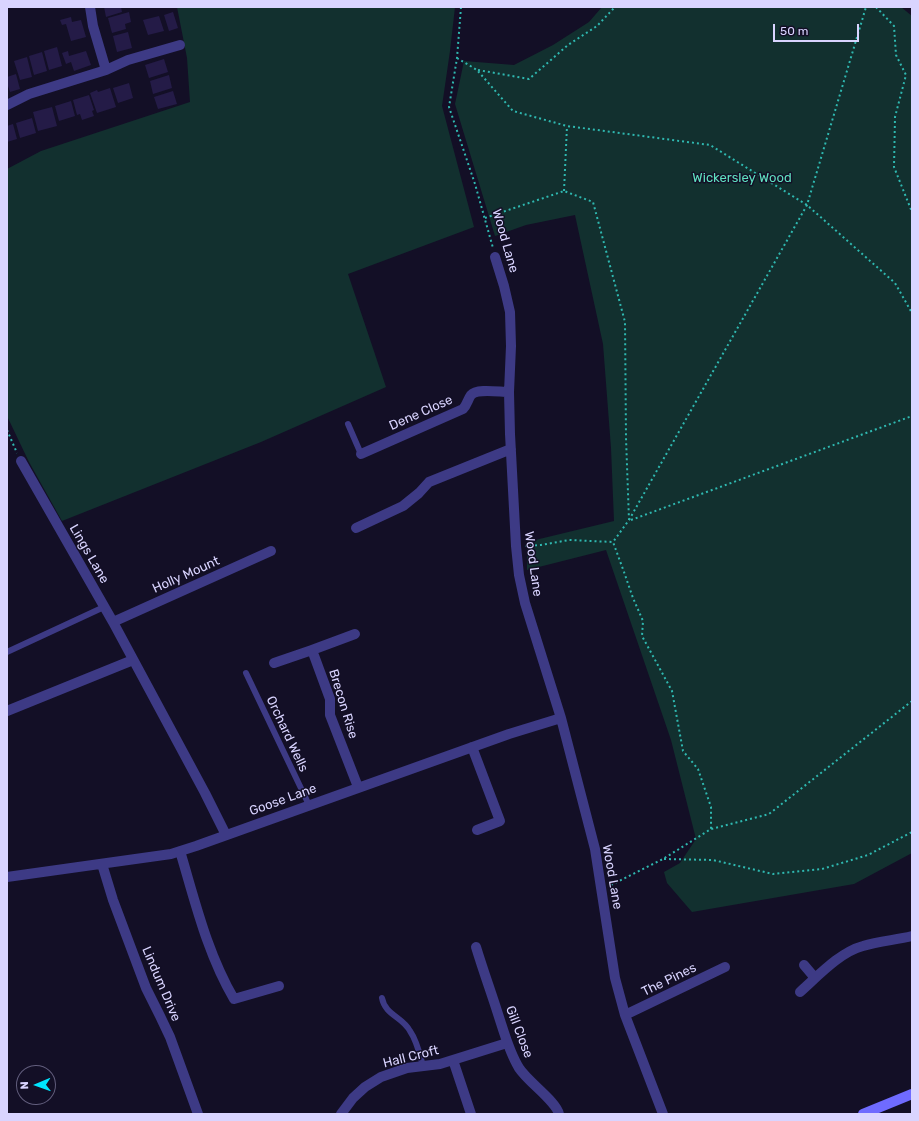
<!DOCTYPE html>
<html>
<head>
<meta charset="utf-8">
<style>
	body { margin:0 }
	#map { position:relative; width:919px; height:1121px; overflow:hidden; background:#130f26; font-family:Rubik,sans-serif }
	canvas { display:block }
	.frame { position:absolute; inset:0; border:8px solid #d9d4ff; pointer-events:none }
	.north { position:absolute; left:16px; top:1065px; width:40px; height:40px; box-sizing:border-box; background:#130f26; border:1px solid #625e7d; border-radius:50%; rotate:268deg; font-size:11px; font-weight:700; line-height:16px; text-align:center; color:#d9d4ff }
	.north::after { content:''; display:block; margin:auto; width:14px; height:18px; background:#00e5ff; clip-path:polygon(50% 0,100% 100%,50% 72%,0 100%) }
	.scale { position:absolute; left:773px; top:24px; width:86px; height:18px; box-sizing:border-box; border:2px solid #d9d4ff; border-top:0; padding-left:5px; font-size:12px; line-height:14px; white-space:nowrap; color:#d9d4ff; -webkit-text-stroke:3px #130f26; paint-order:stroke }
</style>
</head>
<body>
<div id="map">
<canvas width="919" height="1121"></canvas>
<div class="frame"></div>
<div class="north">N</div>
<div class="scale">50 m</div>
</div>
<script>
const g = document.querySelector('canvas').getContext('2d');
g.lineJoin = 'round';
function paint(path, color) { g.fillStyle = color; g.fill(path, 'evenodd'); }
function stroke(path, color, width, dash) { g.strokeStyle = color; g.lineWidth = width; g.lineCap = dash ? 'butt' : 'round'; g.setLineDash(dash || []); g.stroke(path); }
function drawText(font, color, halo, rows, align = 'center') {
  g.font = font + ' Rubik,sans-serif'; g.lineWidth = 3; g.setLineDash([]); g.textBaseline = 'middle'; g.strokeStyle = halo; g.fillStyle = color; for (const [text, x, y, turn = 0] of rows) {
    g.save(); g.translate(x, y); g.rotate((+turn || 0) * Math.PI / 180); g.textAlign = isNaN(turn) ? turn : align; if (halo) g.strokeText(text, 0, 0); g.fillText(text, 0, 0); g.restore();
  }
}
const green = new Path2D(`
	M177 7H455L450 51 442 106 474 227 348 274 386 387 261 442 62 521 29 462 7 416V169L41 151 190 102 187 58Z
	M602 7H901L912 16V853L854 884 692 912 667 883 664 872 680 863 696 839 671 740 606 550 527 570V542L614 521 611 448 603 344 575 215 526 225 495 236 455 104 464 61 514 65 553 45 589 22Z`);
const building = new Path2D(`
	M104 7H121L122 12 106 17Z
	M129 12 131 22 125 24 126 29 112 33 108 18Z
	M173 12 178 28 169 31 164 15Z
	M159 16 164 31 148 35 143 20Z
	M71 17 72 22 81 20 86 37 71 41 66 24 62 25 60 20Z
	M128 32 132 48 117 52 113 36Z
	M57 47 62 66 49 70 44 51Z
	M68 51 69 56 86 51 91 65 74 71 71 62 66 64 62 53Z
	M42 52 47 71 34 75 29 56Z
	M27 57 32 77 20 80 14 61Z
	M164 59 168 72 149 78 145 65Z
	M16 74 20 89 10 92 7 83V77Z
	M169 75 172 88 153 94 150 81Z
	M129 83 133 98 118 103 113 88Z
	M110 88 116 107 97 113 90 93 97 90 98 92Z
	M173 91 177 104 158 109 154 97Z
	M89 95 94 110 92 111 94 116 82 120 80 114 77 115 73 100Z
	M71 101 75 116 59 121 55 106Z
	M52 107 57 126 38 131 33 112Z
	M32 118 36 133 20 138 16 123Z
	M13 124 17 139 7 142V126Z`);
const path = new Path2D(`
	M461 7 457 58 449 107 475 184 493 248
	M876 7 894 26 896 55 906 75 895 117 894 167 912 212
	M457 58 477 70 513 111 567 126 710 145 807 205 895 283 912 313
	M478 70 529 79 568 45 597 26 615 7
	M564 191 567 126
	M485 218 564 191 593 202 625 322 626 438 629 520 613 542
	M7 430 17 453
	M629 520 807 205 866 7
	M631 520 912 416
	M525 546 541 545 569 540 613 542 624 572 633 598 643 621 642 636 672 691 683 751 698 769 711 807V829
	M664 859 713 860 773 874 822 869 868 855 912 832
	M611 885 663 859 711 829 769 814 912 701`);
const lane = new Path2D(`
	M348 424 361 454
	M7 652 104 607
	M246 673 309 805
	M382 998C385 1015 403 1017 410 1031 417 1041 420 1055 423 1066`);
const street = new Path2D(`
	M90 7 93 26 106 70
	M7 105 29 94 106 70 128 60 180 45
	M495 257 504 286 510 312 511 346 509 392 510 434 516 546 519 575 525 603 561 718 595 849 615 978 625 1015 663 1114
	M361 454 463 409C467 405 468 399 471 395 477 388 499 392 509 392
	M21 461 113 622 205 793 226 835
	M356 528 403 506 419 493 429 482 511 449
	M113 622 271 551
	M355 634 312 650 330 699V715L358 787
	M274 663 312 650
	M7 711 133 660
	M472 747 500 821 477 830
	M180 851C195 901 207 953 234 999L279 986
	M102 864 113 900 146 988 160 1016 170 1037 198 1114
	M7 877 171 854 196 846 509 734 561 718
	M476 947C483 970 491 992 498 1014 504 1032 509 1052 519 1068 528 1082 556 1101 559 1114
	M804 965 815 978
	M800 992C818 976 840 952 863 946 879 941 896 940 912 936
	M625 1015 725 967
	M453 1060 471 1114
	M341 1114 353 1098 365 1087 381 1077 407 1068 440 1064 507 1043`);
const secondary = new Path2D(`
	M863 1114 912 1094`);
const parkNames = [
	["Wickersley Wood",742,178]
];
const streetNames = [
	["Wood Lane",505,241,74],
	["Dene Close",421,413,-24],
	["Lings Lane",89,554,60],
	["Wood Lane",533,564,82],
	["Holly Mount",186,575,-24],
	["Brecon Rise",343,704,73],
	["Orchard Wells",287,734,65],
	["Goose Lane",283,800,-20],
	["Wood Lane",612,877,80],
	["The Pines",669,980,-26],
	["Lindum Drive",161,984,67],
	["Gill Close",519,1032,69],
	["Hall Croft",411,1057,-14]
];
paint(green, '#12302f');
paint(building, '#241b47');
stroke(path, '#2fb8b0', 2, [2, 3]);
stroke(lane, '#3d3a85', 6);
stroke(street, '#3d3a85', 10);
stroke(secondary, '#6f6bff', 10);
drawText('13px', '#5fe0c0', '#130f26', parkNames);
drawText('13px', '#d9d4ff', '#130f26', streetNames);
</script>
</body>
</html>
